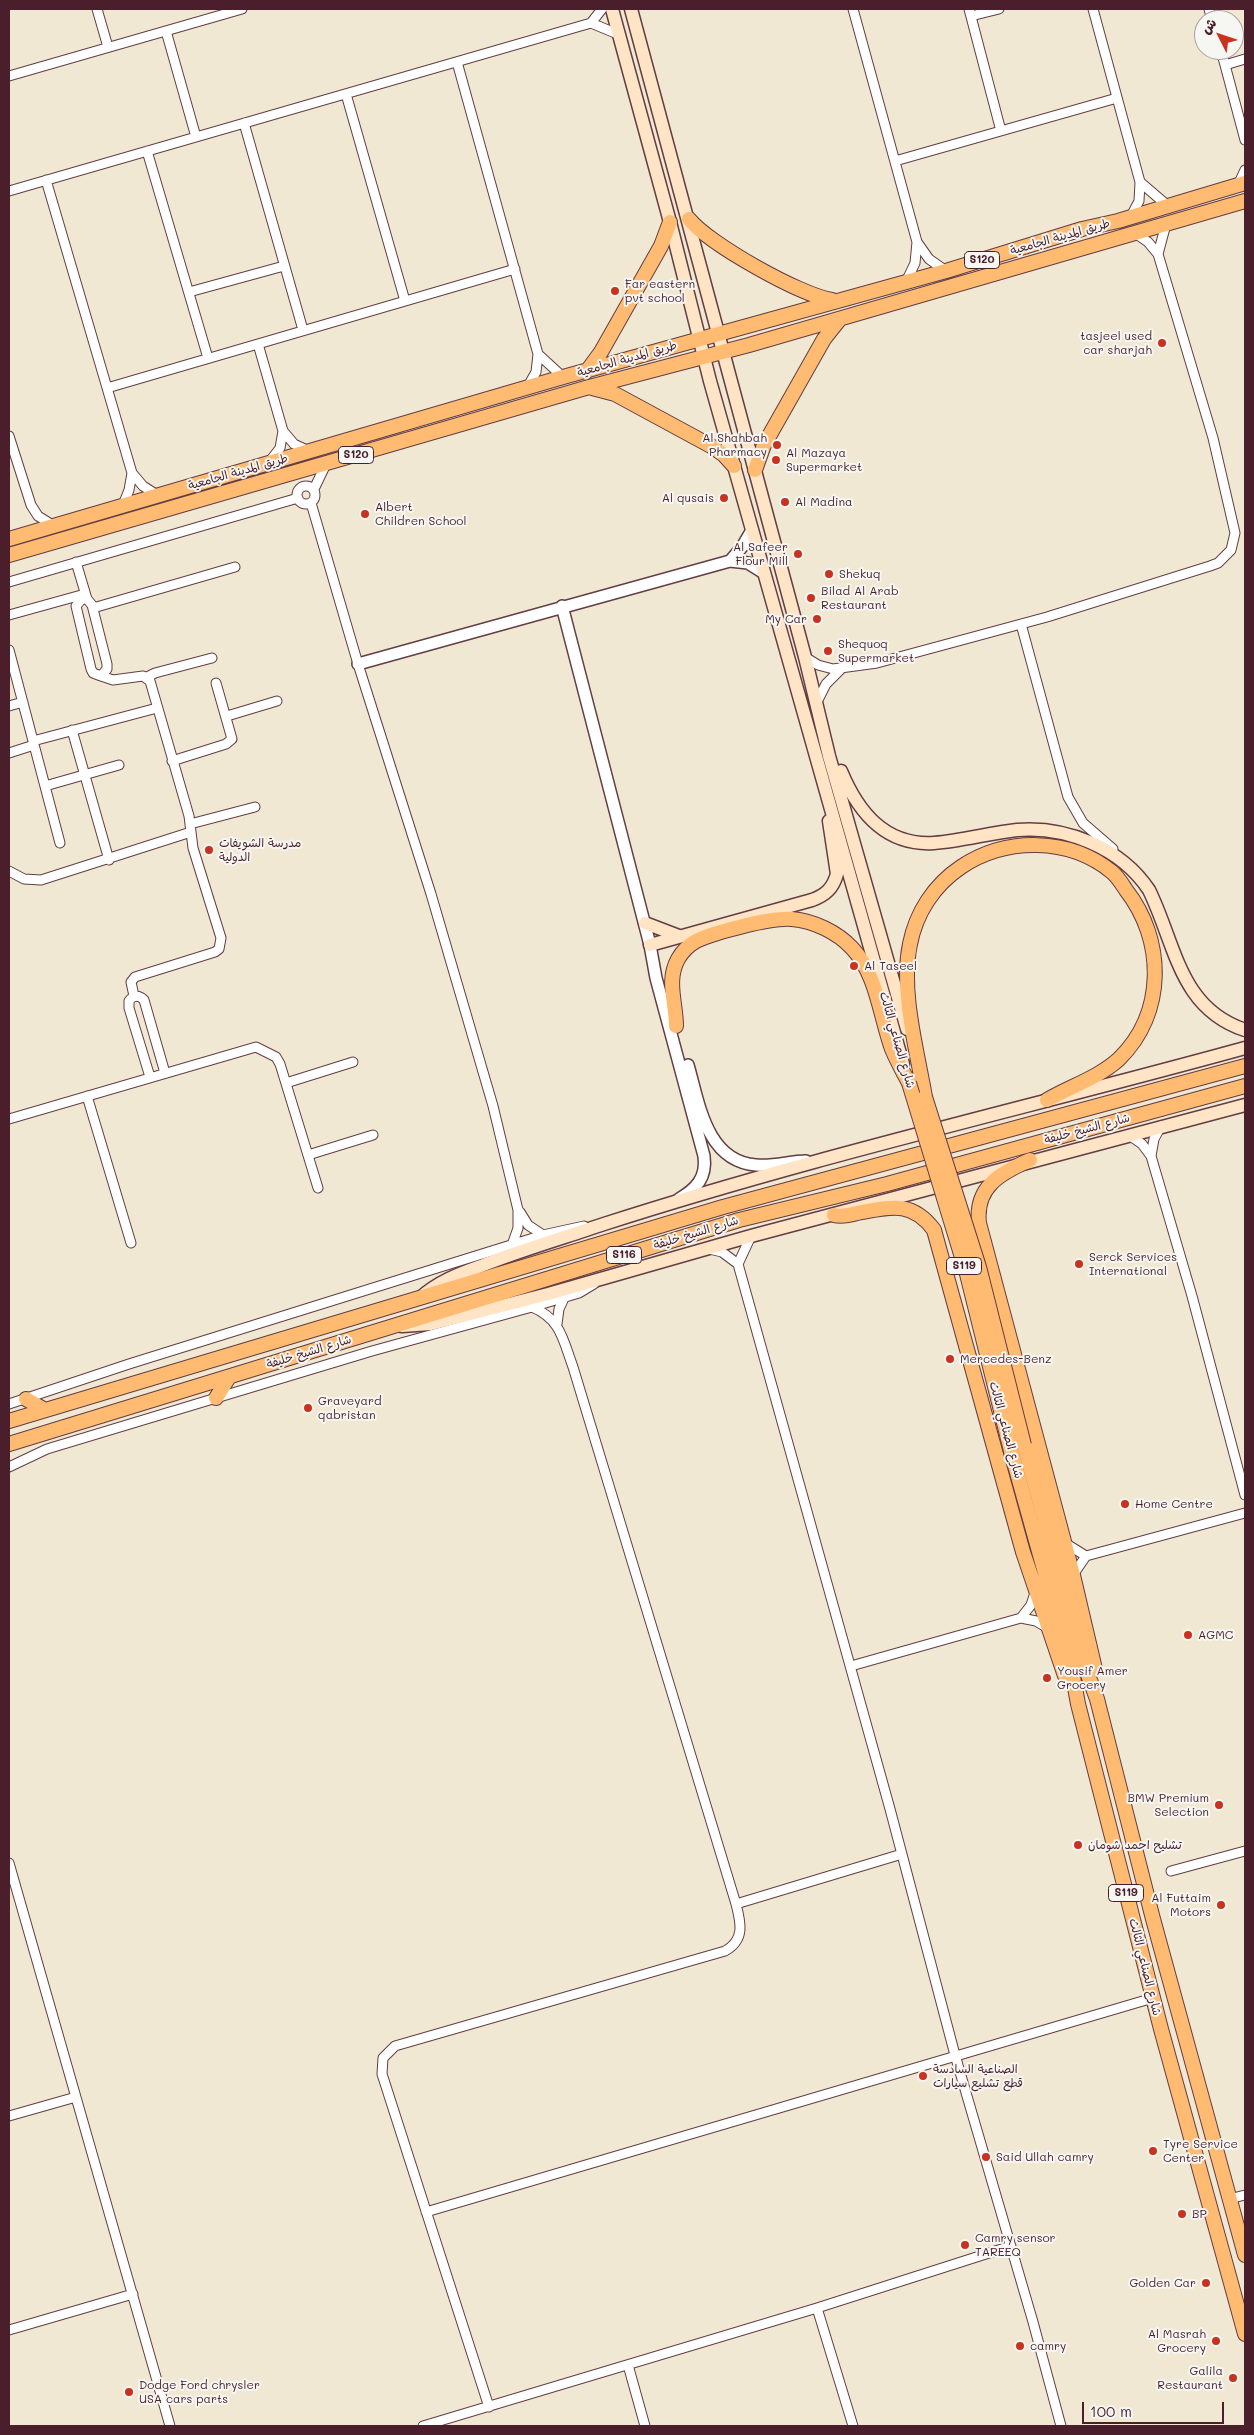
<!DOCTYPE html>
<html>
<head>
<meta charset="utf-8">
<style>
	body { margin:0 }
	#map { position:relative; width:1254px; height:2435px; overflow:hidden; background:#f0e8d3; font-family:Mali,"Playpen Sans Arabic",sans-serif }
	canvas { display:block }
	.frame { position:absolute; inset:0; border:10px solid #4a1f2b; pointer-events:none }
	.north { position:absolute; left:1194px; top:10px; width:50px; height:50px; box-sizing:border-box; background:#f6f6f2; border:1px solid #b1a0a2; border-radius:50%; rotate:311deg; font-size:14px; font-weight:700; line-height:20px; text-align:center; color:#4a1f2b }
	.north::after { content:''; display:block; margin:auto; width:18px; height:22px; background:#c8321e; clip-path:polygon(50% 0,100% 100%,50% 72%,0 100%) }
	.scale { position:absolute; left:1082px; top:2402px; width:142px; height:22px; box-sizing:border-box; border:2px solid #4a1f2b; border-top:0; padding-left:6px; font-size:15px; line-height:18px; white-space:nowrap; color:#4a1f2b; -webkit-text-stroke:4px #f6f6f2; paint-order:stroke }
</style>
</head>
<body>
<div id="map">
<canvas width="1254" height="2435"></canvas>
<div class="frame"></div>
<div class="north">ش</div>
<div class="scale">100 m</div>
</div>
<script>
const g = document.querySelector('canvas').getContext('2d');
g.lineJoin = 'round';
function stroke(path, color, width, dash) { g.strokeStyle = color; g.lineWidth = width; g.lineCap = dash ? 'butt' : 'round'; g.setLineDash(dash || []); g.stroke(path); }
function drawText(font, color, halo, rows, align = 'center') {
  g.font = font + ' Mali,"Playpen Sans Arabic",sans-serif'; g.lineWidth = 4; g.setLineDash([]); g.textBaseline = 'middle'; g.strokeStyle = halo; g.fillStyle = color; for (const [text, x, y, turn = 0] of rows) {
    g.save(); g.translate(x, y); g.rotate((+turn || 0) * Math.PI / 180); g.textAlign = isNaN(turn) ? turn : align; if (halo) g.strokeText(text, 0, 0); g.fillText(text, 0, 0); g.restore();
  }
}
const minor = new Path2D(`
	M97 9 108 47
	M853 9 917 242 915 263 906 282
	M969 9 1001 131
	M1093 9 1140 182 1139 201 1130 218
	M1209 9 1212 20
	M971 16 999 9
	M591 23 602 9
	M166 31 196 137
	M1221 50 1245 140
	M457 62 538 354 536 372 527 388
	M1225 65 1245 59
	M9 76 242 9
	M346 94 405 301
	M244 123 303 330
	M147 151 208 358
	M895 161 1117 98
	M46 180 132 473 143 486 157 495
	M1140 182 1168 206
	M1238 185 1245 170
	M9 191 591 23 620 35
	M917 242 929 259 946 271
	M1158 254 1166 224
	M189 292 284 266
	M258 344 283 431 294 444 309 451
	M538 354 563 377
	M107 388 515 269
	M9 436 31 505 38 516 54 526
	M270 461 280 448 283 431
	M297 495a9 9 0 1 1 18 0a9 9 0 1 1-18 0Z
	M314 489 326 464
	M311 503 358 664 431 894 493 1106 518 1210V1228L512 1245
	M123 505 129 490 132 473
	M76 562 87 599
	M9 582 298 498
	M82 599H87L92 605 107 664V669L101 676 93 673 91 669 76 606Z
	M93 608 235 567
	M9 615 85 594
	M1021 624 1068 797 1083 823 1113 849
	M9 650 60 843
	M805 657 818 665 833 669 877 663 1047 617 1210 566 1218 563 1231 550 1235 533 1213 438 1158 254 1148 242 1135 233
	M101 676 113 680 143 676 150 681 189 816 193 848 221 938 219 949 215 952 135 977 131 982 134 996
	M147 677 155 673 212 658
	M817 702 826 684 841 669
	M9 706 23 702
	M227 716 277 701
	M72 730 109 860
	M33 741 157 708
	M9 753 34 745
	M172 761 226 744 232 739 216 683
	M45 786 119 765
	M190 824 255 807
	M9 871 24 879 41 880 191 832
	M150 1077 129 1008V1001C133 995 139 995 144 1000L165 1073
	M286 1083 353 1062
	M87 1096 131 1243
	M9 1119 256 1047 276 1057 280 1064 318 1188
	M1129 1135 1142 1144 1151 1156 1192 1296 1245 1495
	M308 1155 373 1135
	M1151 1156 1154 1139 1161 1126
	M520 1212 528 1225 543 1235
	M751 1236 738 1264 890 1809 955 2055 1033 2322 1061 2426
	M709 1249 722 1252 738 1264
	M557 1324 559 1309 565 1296
	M9 1404 129 1364 543 1235 584 1226
	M9 1467 47 1449 372 1351 532 1307 579 1293 594 1284
	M1065 1543 1086 1556
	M1073 1575 1086 1556 1245 1513
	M1021 1618 1031 1605 1036 1590
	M851 1666 1021 1618 1036 1621 1048 1628
	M9 1863 170 2426
	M1171 1871 1245 1851
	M736 1904 902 1854
	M9 2116 76 2097
	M1229 2199 1245 2195
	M426 2212 1153 1998
	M817 2308 853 2426
	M9 2330 133 2294
	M628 2365 645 2426
	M489 2407 382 2074 383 2058 395 2046 725 1951C745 1940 741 1923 736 1904L573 1367C563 1340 561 1319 532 1307
	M423 2426 817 2308 1011 2246`);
const tertiary = new Path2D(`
	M730 561 742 547 752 530
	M562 606 650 945 656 978 704 1156C707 1178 696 1189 679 1199
	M358 664 730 561 748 563 764 573
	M688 1065C699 1103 706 1161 756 1165 773 1167 790 1161 806 1161`);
const secondary = new Path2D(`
	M612 9 670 222 710 381 903 1064
	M631 9 805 657 829 756 907 1029
	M841 771C858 812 885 846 934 843 962 841 989 833 1017 830 1067 826 1121 848 1149 890 1176 945 1179 1008 1245 1030
	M645 923 679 936
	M650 945 812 900C826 895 833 888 837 874L829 821
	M420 1298C438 1282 458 1274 481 1266 521 1250 563 1238 604 1224 815 1156 1031 1107 1245 1048
	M402 1326 431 1324 548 1294 751 1236 1245 1105`);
const primary = new Path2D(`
	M689 219C709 244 800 295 832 300
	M587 371 601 352 661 246 670 222
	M592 388 615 394 711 446 724 455 734 466
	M755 470 764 445 824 339 840 319
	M9 539 563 377 946 271 1082 229 1118 221 1245 183
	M9 555 589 387 749 345 1245 201
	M676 1026C676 1003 666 981 678 959 682 952 689 945 696 941 715 932 772 917 792 919 814 921 837 932 852 948 877 974 880 1016 892 1049 897 1061 903 1072 909 1083
	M925 1097C917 1050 900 991 910 944 916 913 934 885 961 867 1006 837 1069 837 1112 872 1118 877 1122 884 1126 890 1165 940 1166 1013 1119 1059 1098 1078 1071 1086 1047 1100
	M1030 1160C1000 1173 975 1187 979 1223L1073 1575 1095 1669
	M834 1215C842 1217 850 1215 857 1213 890 1207 912 1200 934 1230L1023 1552 1065 1676
	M1024 1445 1087 1672 1097 1699 1153 1919 1245 2255
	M1011 1451 1071 1666 1078 1704 1161 2029 1245 2334`);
const trunk = new Path2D(`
	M216 1398 229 1377
	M26 1399 45 1410
	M9 1421 723 1207 1245 1066
	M9 1444 739 1220 887 1184 1245 1086`);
const primaryBridge = new Path2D(`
	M909 1083 967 1274 1011 1451
	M925 1097 979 1267 1024 1445`);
const markers = [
	[615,291,5,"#c8321e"],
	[1162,343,5,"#c8321e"],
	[777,445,5,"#c8321e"],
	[776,460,5,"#c8321e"],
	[724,498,5,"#c8321e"],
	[785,502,5,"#c8321e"],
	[365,514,5,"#c8321e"],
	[798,554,5,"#c8321e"],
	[829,574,5,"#c8321e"],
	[811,598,5,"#c8321e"],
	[817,619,5,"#c8321e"],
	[828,651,5,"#c8321e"],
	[209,850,5,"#c8321e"],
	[854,966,5,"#c8321e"],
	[1079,1264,5,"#c8321e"],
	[950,1359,5,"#c8321e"],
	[308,1408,5,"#c8321e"],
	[1125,1504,5,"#c8321e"],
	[1188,1635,5,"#c8321e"],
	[1047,1678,5,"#c8321e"],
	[1219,1805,5,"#c8321e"],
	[1078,1845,5,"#c8321e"],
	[1221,1905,5,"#c8321e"],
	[923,2076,5,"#c8321e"],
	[1153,2151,5,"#c8321e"],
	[986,2157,5,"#c8321e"],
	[1182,2214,5,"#c8321e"],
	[965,2245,5,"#c8321e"],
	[1206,2283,5,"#c8321e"],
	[1216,2341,5,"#c8321e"],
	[1020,2346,5,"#c8321e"],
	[1233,2378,5,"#c8321e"],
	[129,2392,5,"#c8321e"]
];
const shields = [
	[982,260,35],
	[356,455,35],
	[624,1255,35],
	[964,1266,35],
	[1126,1893,35]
];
const shieldNames = [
	["S120",982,260],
	["S120",356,455],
	["S116",624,1255],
	["S119",964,1266],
	["S119",1126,1893]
];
const streetNames = [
	["طريق المدينة الجامعية",1060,237,-16],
	["طريق المدينة الجامعية",627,359,-16],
	["طريق المدينة الجامعية",238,472,-16],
	["شارع الصناعي الثالث",897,1040,74],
	["شارع الشيخ خليفة",1087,1129,-15],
	["شارع الشيخ خليفة",696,1233,-17],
	["شارع الشيخ خليفة",309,1352,-17],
	["شارع الصناعي الثالث",1006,1430,75],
	["شارع الصناعي الثالث",1145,1967,76]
];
const poiNames = [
	["Far eastern",625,284],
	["pvt school",625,298],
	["tasjeel used",1152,336,"right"],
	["car sharjah",1152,350,"right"],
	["Al Shahbah",767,438,"right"],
	["Pharmacy",767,452,"right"],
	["Al Mazaya",786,453],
	["Supermarket",786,467],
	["Al qusais",714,498,"right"],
	["Al Madina",795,502],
	["Albert",375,507],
	["Children School",375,521],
	["Al Safeer",788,547,"right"],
	["Flour Mill",788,561,"right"],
	["Shekuq",839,574],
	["Bilad Al Arab",821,591],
	["Restaurant",821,605],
	["My Car",807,619,"right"],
	["Shequoq",838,644],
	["Supermarket",838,658],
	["مدرسة الشويفات",219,843],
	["الدولية",219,857],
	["Al Taseel",864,966],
	["Serck Services",1089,1257],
	["International",1089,1271],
	["Mercedes-Benz",960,1359],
	["Graveyard",318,1401],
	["qabristan",318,1415],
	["Home Centre",1135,1504],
	["AGMC",1198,1635],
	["Yousif Amer",1057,1671],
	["Grocery",1057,1685],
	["BMW Premium",1209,1798,"right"],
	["Selection",1209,1812,"right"],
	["تشليح احمد شومان",1088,1845],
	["Al Futtaim",1211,1898,"right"],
	["Motors",1211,1912,"right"],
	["الصناعية السادسة",933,2069],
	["قطع تشليع سيارات",933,2083],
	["Tyre Service",1163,2144],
	["Center",1163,2158],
	["Said Ullah camry",996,2157],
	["BP",1192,2214],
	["Camry sensor",975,2238],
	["TAREEQ",975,2252],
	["Golden Car",1196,2283,"right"],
	["Al Masrah",1206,2334,"right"],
	["Grocery",1206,2348,"right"],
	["camry",1030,2346],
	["Galila",1223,2371,"right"],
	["Restaurant",1223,2385,"right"],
	["Dodge Ford chrysler",139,2385],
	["USA cars parts",139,2399]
];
stroke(minor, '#633d44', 11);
stroke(tertiary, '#633d44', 14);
stroke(secondary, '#633d44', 15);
stroke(primary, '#633d44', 16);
stroke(trunk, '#633d44', 16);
stroke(minor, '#fff', 9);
stroke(tertiary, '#fff', 11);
stroke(secondary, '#ffe4c6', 12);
stroke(primary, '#ffbb71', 14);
stroke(trunk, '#ffbb71', 14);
stroke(primaryBridge, '#633d44', 16, []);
stroke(primaryBridge, '#ffbb71', 14);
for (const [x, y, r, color] of markers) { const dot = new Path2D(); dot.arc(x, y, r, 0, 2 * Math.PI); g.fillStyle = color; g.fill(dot); stroke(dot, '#f6f6f2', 2); }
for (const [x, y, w] of shields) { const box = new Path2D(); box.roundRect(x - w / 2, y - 8.5, w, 17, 4); g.fillStyle = '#f6f6f2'; g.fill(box); stroke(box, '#4a1f2b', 1); }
drawText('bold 11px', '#4a1f2b', null, shieldNames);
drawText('12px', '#4a1f2b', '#f6f6f2', streetNames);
drawText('12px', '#4a1f2b', '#f6f6f2', poiNames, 'left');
</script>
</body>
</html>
